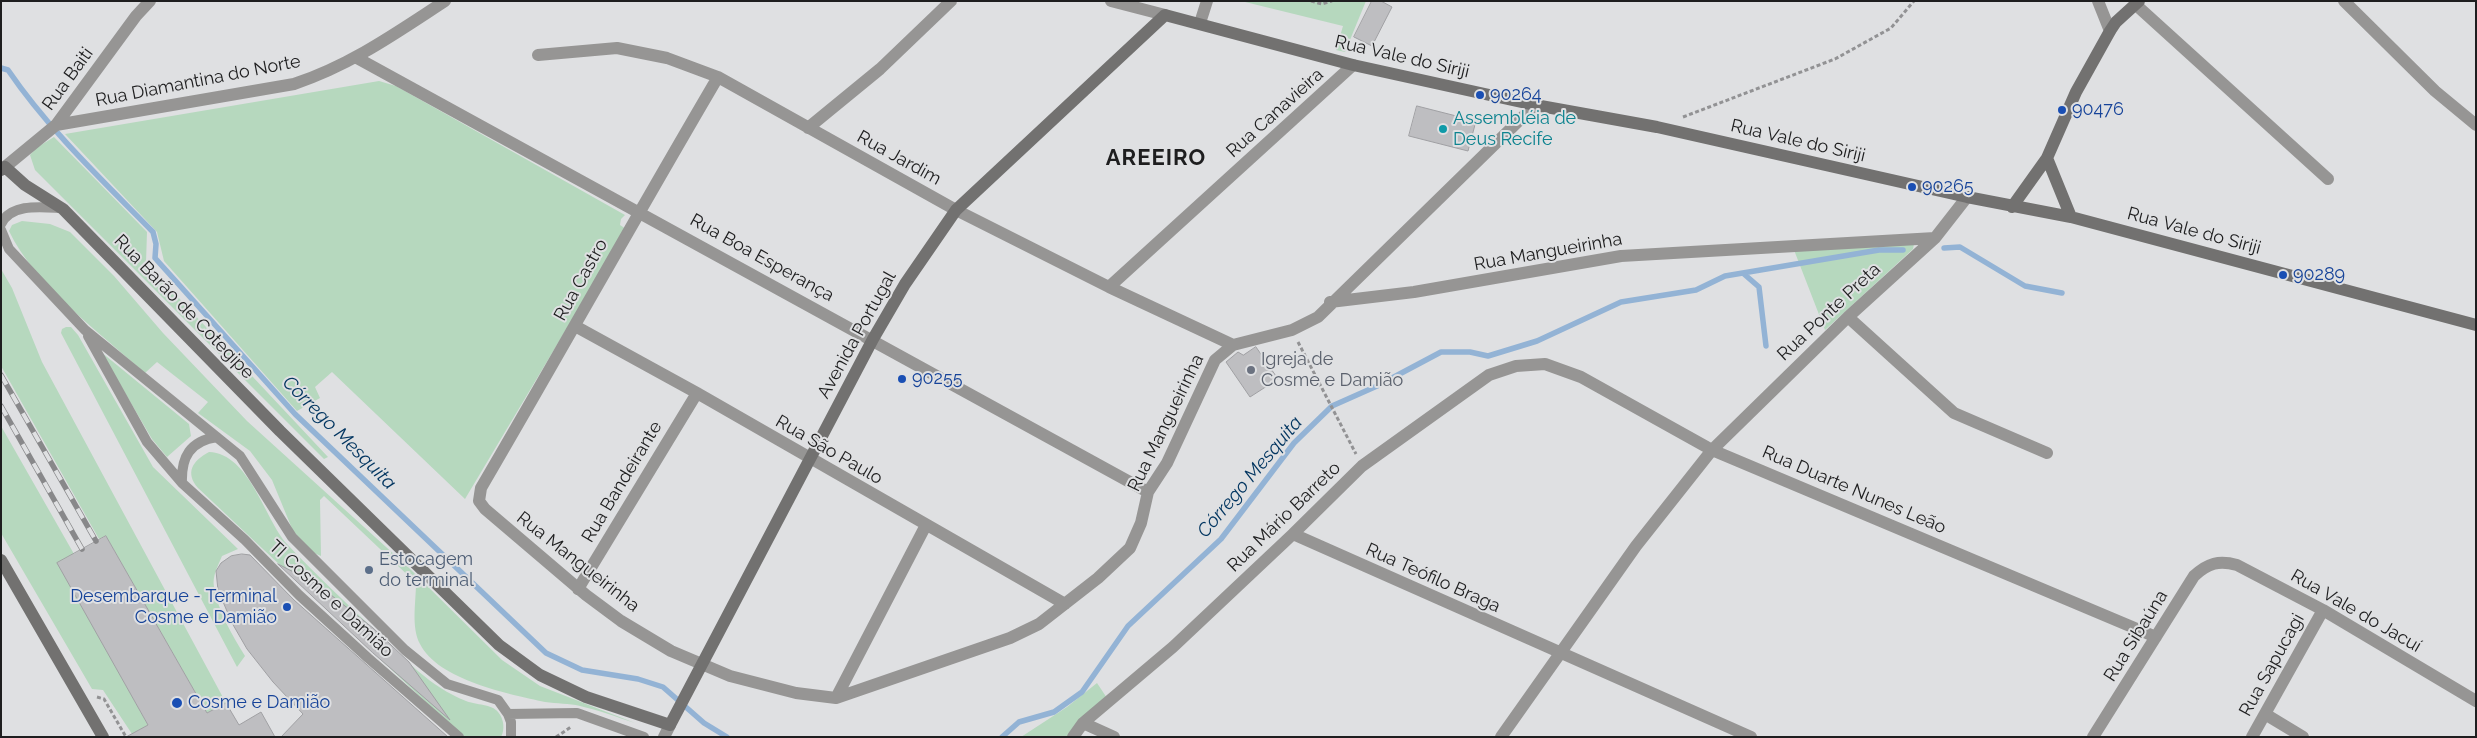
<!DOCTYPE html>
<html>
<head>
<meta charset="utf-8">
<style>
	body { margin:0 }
	#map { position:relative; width:2477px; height:738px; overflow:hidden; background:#dfe0e2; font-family:Raleway,sans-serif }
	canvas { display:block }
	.frame { position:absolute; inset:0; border:2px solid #1e1e1f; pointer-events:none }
</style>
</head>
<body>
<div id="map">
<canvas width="2477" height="738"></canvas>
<div class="frame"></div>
</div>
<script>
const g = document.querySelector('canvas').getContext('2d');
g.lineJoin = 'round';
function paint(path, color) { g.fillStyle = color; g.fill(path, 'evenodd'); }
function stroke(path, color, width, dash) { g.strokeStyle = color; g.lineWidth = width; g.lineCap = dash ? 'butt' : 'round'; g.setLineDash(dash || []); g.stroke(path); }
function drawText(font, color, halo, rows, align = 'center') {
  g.font = font + ' Raleway,sans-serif'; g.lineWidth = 4; g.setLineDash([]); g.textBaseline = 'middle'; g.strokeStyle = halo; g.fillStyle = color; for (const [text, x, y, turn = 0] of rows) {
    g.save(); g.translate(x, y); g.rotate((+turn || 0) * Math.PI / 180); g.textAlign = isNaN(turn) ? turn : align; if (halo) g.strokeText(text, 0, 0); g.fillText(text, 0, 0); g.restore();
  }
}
const green = new Path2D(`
	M1241 1H1366L1345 52 1336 50 1343 26Z
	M379 81 396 86 625 215 621 219 620 225 626 229 465 499 332 372 315 387 320 398 297 411 164 261 157 232 65 134Z
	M54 137 147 232 146 263 328 457 324 459 35 170 30 155 36 148Z
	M22 221 50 224 70 232 114 276 163 333 247 421 407 566 502 660 540 686 635 723C617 717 598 710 580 706 569 703 557 704 545 702 509 694 438 680 420 644 411 627 416 602 416 583L324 496 320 500 321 556 314 553 293 531 272 480 250 451 198 413 208 402 157 362 145 373C101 334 34 284 9 231L12 225Z
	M1914 244 1913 249 1825 330 1794 250Z
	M1 269 12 288 42 362 226 703 207 713 106 536 99 539 1 366Z
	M66 327H71L78 335 153 467 238 549 222 556C218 566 212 576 214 587 218 611 232 635 245 656L237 667 61 333 62 329Z
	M101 352 189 424 191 436 167 457 152 439Z
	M1 426 74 554 58 563 148 725 132 734 103 690 92 689 1 533Z
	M209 452C250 454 264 518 287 544 316 575 346 603 377 632 405 659 430 687 466 701 476 705 492 704 498 712 504 719 505 729 501 737H463L198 488C185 473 192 461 209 452Z
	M1097 683 1107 698 1075 737H1021L1067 707Z`);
const stream = new Path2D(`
	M1 68 8 70C49 130 102 180 153 232L156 244 155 258 295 414 546 653 582 670 638 679 663 687 704 723 727 737
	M1944 248 1960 247 2025 286 2062 293
	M1744 274 1759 287 1766 346
	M1002 737 1019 722 1054 712 1082 692 1128 626 1221 539 1294 443 1332 406 1377 386 1441 352H1470L1488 356 1537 341 1621 302 1696 290 1725 276 1879 250H1903`);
const building = new Path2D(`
	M1372 1H1381L1392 7 1372 46 1354 37Z
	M1417 106 1476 121 1468 151 1409 136Z
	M1256 347 1278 379 1250 397 1226 362 1238 352 1243 355Z
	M106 536 207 713 226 703 239 725 261 712 275 737H126L148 725 57 563Z
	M242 554 250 555 294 600 448 737H281L303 714 273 682 247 649 232 623 218 590 216 571 221 563 231 556Z
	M278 564 317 584 373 628 409 662 450 720 373 653Z`);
const path = new Path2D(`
	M1311 1 1322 4 1332 1
	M1683 117 1835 59 1891 28 1914 1
	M1298 342 1356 454
	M97 697 104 699 126 737
	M556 737 571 727`);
const lane = new Path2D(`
	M1 224C11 203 41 207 61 208
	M1 230 9 249 85 330 240 456 292 537 405 650 447 684 498 700 508 714 511 722V737
	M88 336 147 442 182 483 245 540 299 595 368 658 459 737
	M182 483C181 457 190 441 217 437
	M508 714 577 713 644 737`);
const street = new Path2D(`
	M1111 1 1165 15
	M2098 1 2110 31
	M2344 1 2435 91 2476 125
	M2135 4 2328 179
	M1200 23 1207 1
	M538 55 617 48 667 58 718 77 956 210 1109 287 1233 345
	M357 58 1148 492
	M718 77C638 213 561 351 481 488L479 501 485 509 586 595 621 621 671 651 730 676 796 693 836 698 1010 638 1039 624 1098 578 1130 548 1141 523 1148 492 1167 463 1215 360 1233 345 1292 330 1318 317 1535 105
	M56 125 294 84C351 65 396 33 445 1
	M808 128 880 69 951 1
	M5 167 56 125 136 16 150 1
	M1109 287 1353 65
	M1330 302 1414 292 1621 256 1935 238
	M1848 317 1954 413 2047 453
	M575 326 697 393 1065 604
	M1293 534 1751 737
	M578 589 697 393
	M836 698 926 525
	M2265 714 2303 737
	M1083 723 1114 737
	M664 737 670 725
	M1073 737 1083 723 1173 647 1293 534 1362 466 1489 375 1516 366 1545 364 1581 377 1712 450 2156 637
	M1501 737 1636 546 1712 450 1848 317 1935 238 1967 197
	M2093 737 2194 576C2208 563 2219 560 2237 565L2323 610 2476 701
	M2252 737 2323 610`);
const secondary = new Path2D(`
	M2047 158 2071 217
	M1 170 5 167 25 185 63 209 280 431 499 645 540 675 586 697 670 725 873 339 905 284 956 210 1165 15 1353 65 1535 105 1657 127 1967 197 2071 217 2476 325
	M2012 207 2047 158 2076 92 2110 31 2116 22 2139 1
	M1 560 103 737`);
const rail = new Path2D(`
	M1 375 96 541
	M1 406 82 549`);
const markers = [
	[1480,95,5,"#1a4fb4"],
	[2062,110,5,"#1a4fb4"],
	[1443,129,5,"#0f9aa8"],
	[1912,187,5,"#1a4fb4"],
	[2283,275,5,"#1a4fb4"],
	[1251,370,5,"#6b7280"],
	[902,379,5,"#1a4fb4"],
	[369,570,5,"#5c6f8a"],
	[287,607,5,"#1a4fb4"],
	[177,703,6,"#1a4fb4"]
];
const streetNames = [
	["Rua Vale do Siriji",1402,57,13],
	["Rua Baiti",68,79,-54],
	["Rua Diamantina do Norte",198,81,-11],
	["Rua Canavieira",1275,113,-42],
	["Rua Vale do Siriji",1798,141,13],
	["Rua Jardim",899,158,29],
	["Rua Vale do Siriji",2194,231,15],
	["Rua Mangueirinha",1548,252,-10],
	["Rua Boa Esperança",762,258,29],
	["Rua Castro",581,280,-61],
	["Rua Barão de Cotegipe",184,307,46],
	["Rua Ponte Preta",1829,312,-43],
	["Avenida Portugal",857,335,-61],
	["Rua Mangueirinha",1166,423,-64],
	["Rua São Paulo",829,450,30],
	["Rua Bandeirante",622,482,-59],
	["Rua Duarte Nunes Leão",1854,490,23],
	["Rua Mário Barreto",1284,517,-44],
	["Rua Mangueirinha",578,562,38],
	["Rua Teófilo Braga",1433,578,24],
	["TI Cosme e Damião",331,599,43],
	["Rua Vale do Jacuí",2356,611,30],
	["Rua Sibaúna",2136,636,-58],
	["Rua Sapucagi",2272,665,-61]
];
const transitNames = [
	["90264",1490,95],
	["90476",2072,110],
	["90265",1922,187],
	["90289",2293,275],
	["90255",912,379],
	["Desembarque - Terminal",277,597,"right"],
	["Cosme e Damião",277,618,"right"],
	["Cosme e Damião",188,703]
];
const cultureNames = [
	["Assembléia de",1453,119],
	["Deus Recife",1453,140]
];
const worshipNames = [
	["Igreja de",1261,360],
	["Cosme e Damião",1261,381]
];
const serviceNames = [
	["Estocagem",379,560],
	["do terminal",379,581]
];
const waterNames = [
	["Córrego Mesquita",339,433,45],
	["Córrego Mesquita",1250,477,-50]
];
const districtNames = [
	["AREEIRO",1156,158]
];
paint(green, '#b6d8be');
stroke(stream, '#93b3d5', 5.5);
paint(building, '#bebec1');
stroke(building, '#a0a0a3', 1);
stroke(path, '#929294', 3, [4, 2.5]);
stroke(lane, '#969594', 10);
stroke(street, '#969594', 12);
stroke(secondary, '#727170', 12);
stroke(rail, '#88888a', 5.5);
stroke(rail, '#dfe0e2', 4, [11]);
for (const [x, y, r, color] of markers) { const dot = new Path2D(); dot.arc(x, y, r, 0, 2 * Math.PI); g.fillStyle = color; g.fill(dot); stroke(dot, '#dfe0e2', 2); }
drawText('18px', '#1e1e1f', '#dfe0e2', streetNames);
drawText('18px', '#164399', '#dfe0e2', transitNames, 'left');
drawText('18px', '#0d838f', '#dfe0e2', cultureNames, 'left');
drawText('18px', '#5b616d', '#dfe0e2', worshipNames, 'left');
drawText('18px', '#4e5e75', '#dfe0e2', serviceNames, 'left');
drawText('italic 19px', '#033661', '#dfe0e2', waterNames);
g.letterSpacing = '1px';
drawText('bold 22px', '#1e1e1f', '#dfe0e2', districtNames);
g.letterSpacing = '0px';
</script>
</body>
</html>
